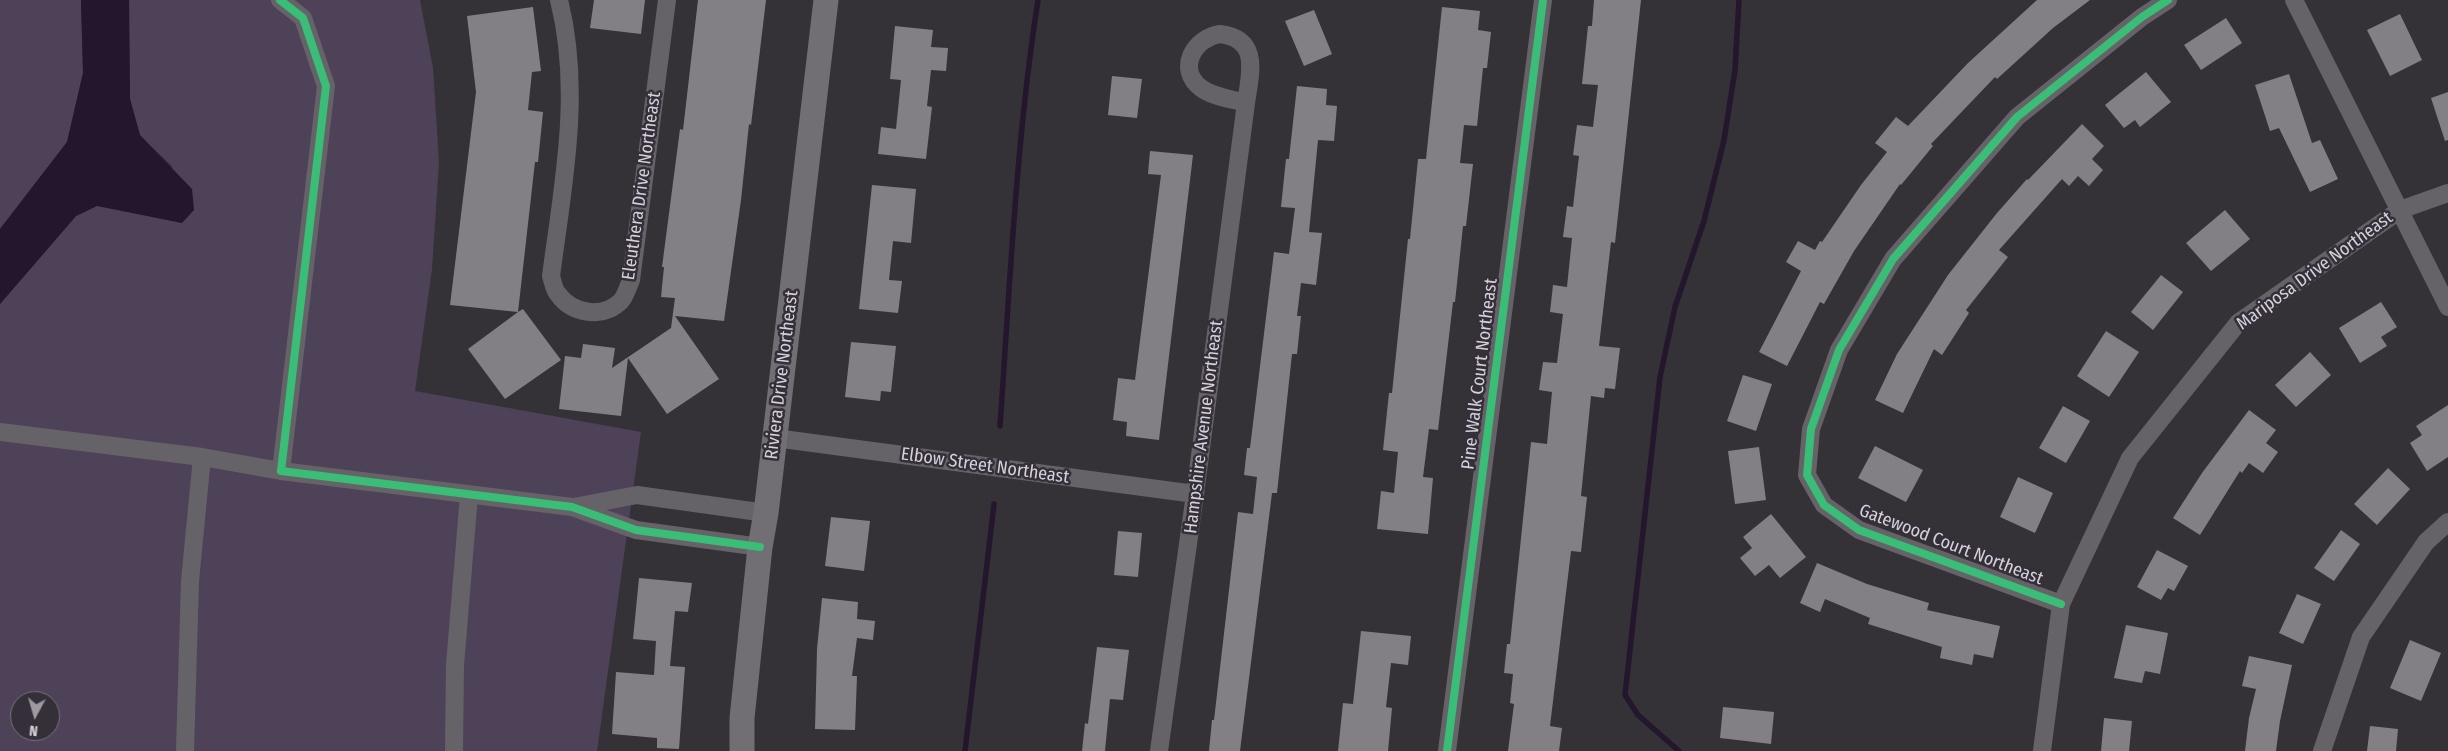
<!DOCTYPE html>
<html>
<head>
<meta charset="utf-8">
<style>
	body { margin:0 }
	#map { position:relative; width:2448px; height:751px; overflow:hidden; background:#353237; font-family:"Fira Sans Condensed",sans-serif }
	canvas { display:block }
	.north { position:absolute; left:10px; top:691px; width:50px; height:50px; box-sizing:border-box; background:#352f3a; border:1px solid #757079; border-radius:50%; rotate:186deg; font-size:14px; font-weight:700; line-height:20px; text-align:center; color:#d4d1d8 }
	.north::after { content:''; display:block; margin:auto; width:18px; height:22px; background:#9c99a0; clip-path:polygon(50% 0,100% 100%,50% 72%,0 100%) }
</style>
</head>
<body>
<div id="map">
<canvas width="2448" height="751"></canvas>
<div class="north">N</div>
</div>
<script>
const g = document.querySelector('canvas').getContext('2d');
g.lineJoin = 'round';
function paint(path, color) { g.fillStyle = color; g.fill(path, 'evenodd'); }
function stroke(path, color, width, dash) { g.strokeStyle = color; g.lineWidth = width; g.lineCap = dash ? 'butt' : 'round'; g.setLineDash(dash || []); g.stroke(path); }
function drawText(font, color, halo, rows, align = 'center') {
  g.font = font + ' "Fira Sans Condensed",sans-serif'; g.lineWidth = 5; g.setLineDash([]); g.textBaseline = 'middle'; g.strokeStyle = halo; g.fillStyle = color; for (const [text, x, y, turn = 0] of rows) {
    g.save(); g.translate(x, y); g.rotate((+turn || 0) * Math.PI / 180); g.textAlign = isNaN(turn) ? turn : align; if (halo) g.strokeText(text, 0, 0); g.fillText(text, 0, 0); g.restore();
  }
}
const green = new Path2D(`
	M0 0H81L83 73 67 142 0 229Z
	M129 0H420L433 68 439 162 432 269 415 391 641 432 597 751H0V304L76 216 98 205 182 223 172 166 140 136 130 99ZM20 701H50V731H20Z`);
const water = new Path2D(`
	M81 0H129L130 99 140 135 192 189 194 210 182 223 97 206 76 216 0 304V229L67 142 83 73Z`);
const stream = new Path2D(`
	M1000 426C1010 284 1016 141 1038 0
	M965 751 994 504
	M1679 751 1638 715 1625 695 1660 377 1675 307 1704 221 1724 140 1735 70 1739 0`);
const building = new Path2D(`
	M594 0H645L641 34 590 28Z
	M698 0H766L751 125 749 124 741 200 724 321 675 316 719 379 667 414 628 358 621 416 559 409 565 356 581 358 583 344 615 348 612 368 671 328 675 298 661 297 664 267H662L680 129 683 130Z
	M1594 0H1641L1615 243 1611 242 1599 346 1620 348 1615 389 1605 388 1604 398 1591 396 1581 496 1587 497 1581 552 1571 551 1550 726 1562 728 1559 751H1508L1514 704 1510 703 1513 674 1504 673 1507 644H1510L1531 442 1547 444 1552 392 1539 390 1543 362 1557 363 1563 314 1550 312 1553 285 1567 287 1572 238 1563 237 1567 206 1573 207 1579 156 1573 155 1577 125 1593 127 1598 85 1582 84 1588 26H1592Z
	M2037 0H2090L2053 28 1997 79 1995 77 1931 144 1933 146 1901 185 1900 184 1854 251 1824 304 1820 302 1787 366 1759 352 1801 271 1786 262 1798 241 1815 250 1820 241 1822 242 1861 185 1887 152 1875 143 1896 117 1908 126 1968 63Z
	M533 7 541 71 532 72 528 110 543 112 538 162H535L518 312 523 309 561 360 505 399 468 349 518 312 450 305 476 92 467 16Z
	M1442 7 1480 11 1478 30 1491 32 1487 68H1483L1477 126 1464 125 1460 163 1473 164 1466 226H1463L1455 302H1453L1438 430 1429 429 1423 477 1433 478 1428 534 1377 529 1381 491 1394 493 1398 452 1383 450 1389 393H1392L1408 239H1410L1418 159H1426Z
	M1314 10 1332 54 1304 66 1285 21Z
	M2400 14 2422 60 2390 76 2367 30Z
	M2226 18 2242 43 2201 70 2184 45Z
	M895 26 933 30 931 47 948 48 946 71 931 70 927 106 932 107 926 159 878 154 881 127 896 129 901 80 890 79Z
	M2146 72 2171 102 2140 127 2135 120 2124 128 2105 105Z
	M2289 74 2312 143 2320 140 2338 179 2310 192 2279 128 2270 131 2255 85Z
	M1112 76 1142 79 1137 118 1108 115Z
	M1297 86 1327 89 1326 105 1337 106 1334 141 1318 140 1309 232 1322 233 1316 285 1301 283 1297 316H1301L1297 354H1292L1277 493H1272L1240 751H1209L1212 720H1214L1238 512 1253 514 1257 477 1244 475 1247 448H1250L1274 252 1289 254 1295 208 1281 207 1286 159H1289Z
	M2448 92V140L2445 141 2431 98Z
	M2082 124 2104 146 2092 159 2103 170 2089 186 2078 176 2069 186 2062 179 1999 250 2008 257 1966 310 1969 313 1942 355 1934 349 1903 413 1875 400 1897 354 1948 275 1997 213 2027 179 2028 180Z
	M1150 151 1193 155 1159 440 1126 436 1127 422 1113 420 1118 378 1135 380 1161 175 1148 174Z
	M872 185 916 189 911 243 893 241 889 280 902 281 898 313 859 309Z
	M2225 210 2250 239 2211 271 2186 243Z
	M2161 275 2183 292 2153 330 2131 312Z
	M2381 302 2397 327 2381 337 2387 346 2360 363 2339 328Z
	M2106 331 2139 352 2109 397 2077 376Z
	M851 342 896 346 891 392 881 391 880 401 845 397Z
	M2310 352 2331 375 2296 407 2275 385Z
	M1743 375 1772 384 1756 431 1727 421Z
	M2448 405V457L2427 471 2410 443 2422 435 2416 426Z
	M2063 406 2090 421 2066 463 2039 448Z
	M2249 410 2276 430 2266 443 2278 452 2263 473 2249 463 2242 473 2240 471 2200 535 2173 518 2202 473Z
	M1875 446 1923 470 1906 502 1858 478Z
	M1759 447 1766 500 1735 504 1728 451Z
	M2388 468 2410 489 2377 525 2354 504Z
	M2018 477 2053 493 2035 533 2000 517Z
	M1771 514 1806 557 1780 578 1769 565 1755 576 1740 558 1752 548 1743 537Z
	M831 517 870 521 864 571 825 566Z
	M2341 530 2360 544 2334 581 2314 568Z
	M1118 531 1142 533 1138 577 1114 575Z
	M2157 550 2188 566 2174 591 2168 588 2161 600 2137 587Z
	M1817 563 1867 584 1929 603 1927 610 2000 626 1993 658 1974 654 1972 665 1940 658 1942 647 1868 624 1870 618 1825 599 1820 612 1800 603Z
	M639 578 692 583 688 612 675 611 670 666 685 667 679 749 657 748V738L612 734 616 672 654 675 656 641 633 639Z
	M2297 594 2321 604 2303 644 2279 633Z
	M822 598 858 602 857 619 875 621 873 640 857 638 852 676H857L855 730 815 729 817 649Z
	M2126 625 2168 633 2160 674 2145 671 2142 683 2114 678Z
	M1361 631 1411 636 1408 665 1391 663 1386 707 1392 708 1388 751H1338L1343 703 1353 704Z
	M2410 640 2441 653 2421 701 2390 688Z
	M1097 647 1129 650 1123 700 1110 699 1105 751H1082L1085 723 1088 724Z
	M2249 656 2292 665 2280 721 2276 751H2245L2249 718 2256 689 2242 686Z
	M1723 707 1774 712 1771 744 1720 738Z
	M2104 718 2132 721 2129 751H2101Z
	M2370 726 2398 729 2396 751H2367Z`);
const street = new Path2D(`
	M280 0 303 18 326 86 281 471 572 507 636 530 760 547
	M559 0C582 91 563 185 551 276 553 282 554 290 558 294 572 314 603 319 621 301 625 297 628 287 631 280L667 0
	M2294 0 2448 307
	M1220 34C1261 39 1250 74 1246 103 1231 99 1213 97 1201 88 1176 69 1194 38 1220 34Z
	M0 432 202 457
	M775 438 1195 494
	M574 507 637 495 766 513
	M2061 604 1859 530 1824 505 1807 475 1811 429 1839 350 1893 259 2017 117 2142 17 2168 0
	M185 751 190 581 202 457 281 471
	M454 751 455 665 469 495
	M1159 751 1195 494 1246 103
	M1447 751 1543 0
	M2042 751 2061 604 2130 458 2238 323 2400 210 2448 193
	M2322 751 2361 637 2426 542 2448 522`);
const secondary = new Path2D(`
	M742 751V718L760 547 766 513 826 0`);
const cycleway = new Path2D(`
	M280 0 303 18 326 86 281 471 572 507 636 530 760 547
	M2061 604 1859 530 1824 505 1807 475 1811 429 1839 350 1893 259 2017 117 2142 17 2168 0
	M1447 751 1543 0`);
const streetNames = [
	["Eleuthera Drive Northeast",642,186,-82],
	["Mariposa Drive Northeast",2315,271,-36],
	["Pine Walk Court Northeast",1480,374,-83],
	["Riviera Drive Northeast",782,375,-83],
	["Hampshire Avenue Northeast",1204,427,-83],
	["Elbow Street Northeast",985,466,8],
	["Gatewood Court Northeast",1951,545,21]
];
paint(green, '#4e4258');
paint(water, '#24162d');
stroke(stream, '#24162d', 5.5);
paint(building, '#838085');
stroke(street, '#666368', 18);
stroke(secondary, '#716e74', 25);
stroke(cycleway, '#3abd76', 8);
drawText('18px', '#d4d1d8', '#352f3a', streetNames);
</script>
</body>
</html>
